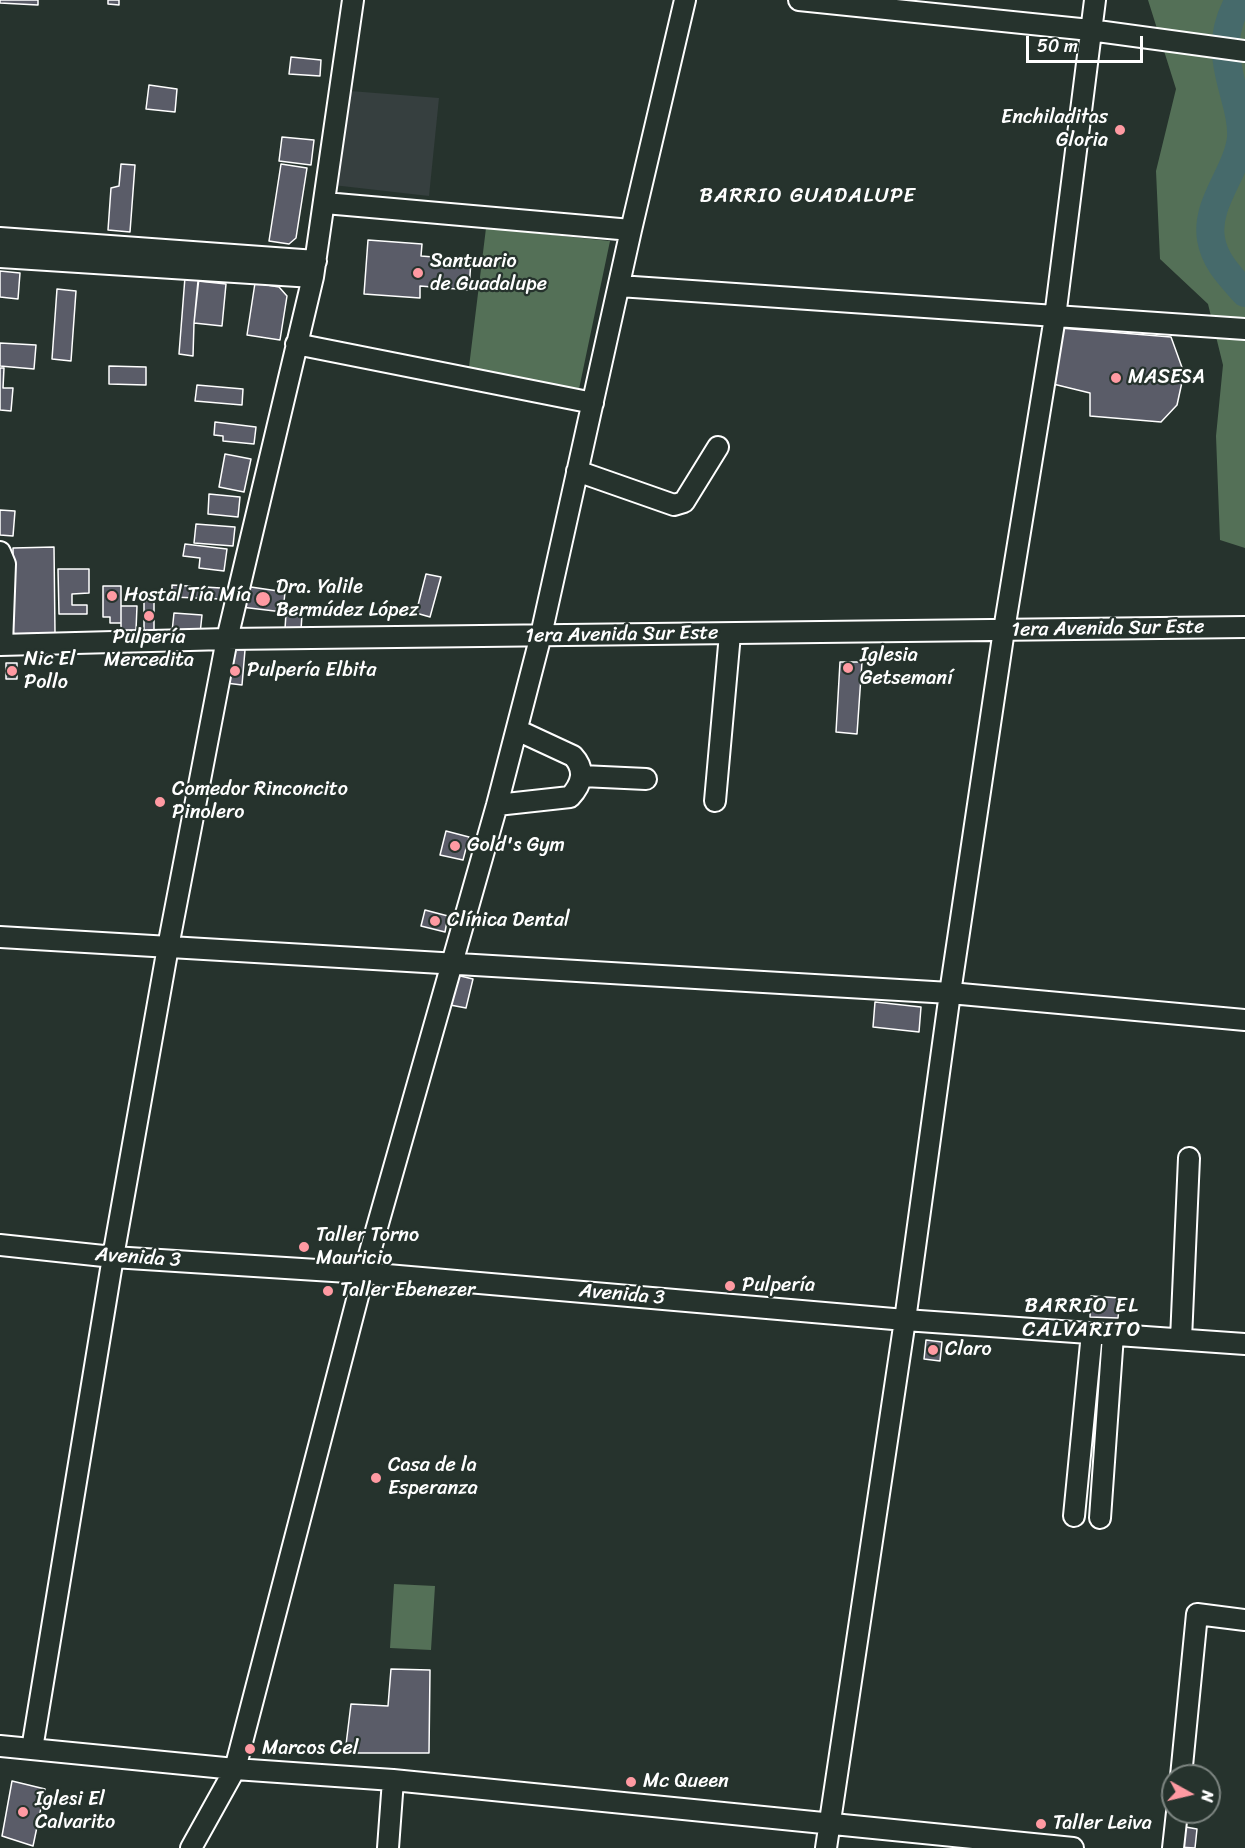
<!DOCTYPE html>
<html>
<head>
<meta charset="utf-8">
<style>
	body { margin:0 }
	#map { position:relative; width:1245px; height:1848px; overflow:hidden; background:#26332d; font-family:Sriracha,sans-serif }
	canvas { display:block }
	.north { position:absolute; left:1161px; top:1764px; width:60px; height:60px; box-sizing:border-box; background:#26332d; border:2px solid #7d8581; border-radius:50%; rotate:98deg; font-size:16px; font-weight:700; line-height:24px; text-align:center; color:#fff }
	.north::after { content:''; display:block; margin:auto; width:21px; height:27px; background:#ff9aa2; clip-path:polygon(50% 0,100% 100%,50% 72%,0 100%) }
	.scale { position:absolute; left:1026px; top:36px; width:117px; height:27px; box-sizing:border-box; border:3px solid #fff; border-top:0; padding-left:8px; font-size:18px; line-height:21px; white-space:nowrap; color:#fff; -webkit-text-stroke:4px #26332d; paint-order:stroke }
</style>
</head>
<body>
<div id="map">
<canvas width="1245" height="1848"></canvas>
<div class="north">N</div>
<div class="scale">50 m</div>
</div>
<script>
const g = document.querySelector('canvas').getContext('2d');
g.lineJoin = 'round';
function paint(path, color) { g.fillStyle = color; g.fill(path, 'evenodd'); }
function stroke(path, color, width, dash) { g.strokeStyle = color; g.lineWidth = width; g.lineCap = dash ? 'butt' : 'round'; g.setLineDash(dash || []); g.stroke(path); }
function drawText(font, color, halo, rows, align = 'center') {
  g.font = font + ' Sriracha,sans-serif'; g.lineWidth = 4.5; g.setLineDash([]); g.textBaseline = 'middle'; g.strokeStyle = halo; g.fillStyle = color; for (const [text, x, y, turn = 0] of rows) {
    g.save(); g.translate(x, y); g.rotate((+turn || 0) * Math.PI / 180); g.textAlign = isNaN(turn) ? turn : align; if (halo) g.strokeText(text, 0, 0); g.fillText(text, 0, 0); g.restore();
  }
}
const built = new Path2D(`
	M350 91 439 98 429 196 333 185Z`);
const green = new Path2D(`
	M1148 0H1245V548L1220 540 1216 436 1223 365 1208 304 1160 259 1156 171 1176 89Z
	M486 228 610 241 579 389 469 367Z
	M394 1584 435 1586 431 1650 390 1648Z`);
const river = new Path2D(`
	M1239 0C1219 36 1225 60 1235 98 1239 112 1242 124 1241 138 1237 173 1205 203 1211 239 1215 262 1230 276 1245 293`);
const building = new Path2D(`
	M0 0H38V5L0 3Z
	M108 0H119V5L108 4Z
	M291 57 321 60 320 76 289 74Z
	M149 85 177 89 175 112 146 109Z
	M282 137 314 140 311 165 279 161Z
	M121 164 135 165 130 232 108 230 111 188 119 186Z
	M281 164 307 168 296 238 289 244 269 241Z
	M368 240 422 244 421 256 471 260 469 290 420 286V298L364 294Z
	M0 271 20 273 18 299 0 297Z
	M185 277 199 278 194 323 193 356 179 354Z
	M198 281 226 284 222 326 194 323Z
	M255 283 279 287 287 296 280 340 247 335Z
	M57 289 76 291 71 361 52 359Z
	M1060 328 1171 337 1184 373 1177 405 1161 422 1090 416V393L1049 383Z
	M0 343 36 345 34 369 0 366Z
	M109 366 146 367V385L109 384Z
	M0 368H4L3 388H13L11 411 0 410Z
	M197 385 243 389 242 405 195 401Z
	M215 422 256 427 254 444 223 441V436L214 435Z
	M225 454 251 459 244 492 219 487Z
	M209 494 240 497 238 517 208 514Z
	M0 510 15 511 13 536 0 535Z
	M196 524 235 527 233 546 194 543Z
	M185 544 227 549 224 571 199 568 200 558 183 556Z
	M54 547 55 633 13 634V548Z
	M58 569H89V593L72 594V605H87V614H59Z
	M426 574 441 577 430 617 416 613Z
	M172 585 221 588V599L172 597Z
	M103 586H121V623H110V617H103Z
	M244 586 285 592 283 612 241 607Z
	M144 601H154V631H144Z
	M121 606H137L136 630H121Z
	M174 613 202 615 200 634 172 632Z
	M286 613 302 614 301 630 285 629Z
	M235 649 245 650 242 685 226 683Z
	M840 662H862L857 734 836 732Z
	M6 663H17V679H6Z
	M446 831 469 837 463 860 440 855Z
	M425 910 448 916 445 932 421 926Z
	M452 974 473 979 466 1008 445 1004Z
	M875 1002 921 1007 919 1032 873 1027Z
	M1091 1296 1120 1298 1118 1318 1090 1317Z
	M926 1340 942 1342 940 1361 924 1359Z
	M391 1669 430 1670 429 1753H345L351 1704 388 1706Z
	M12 1781 45 1789 33 1846 2 1836Z
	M1180 1826 1197 1829 1195 1848 1178 1847Z`);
const minor = new Path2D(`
	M799 0 1090 30 1245 51
	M325 203 631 230
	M0 238 316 261
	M0 257 313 277
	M619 286 1245 329
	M296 344 593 403
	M577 471 674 505 684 502 718 447
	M0 552 5 564 2 645
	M0 645 227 639 1245 627
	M582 776 646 779
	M715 801 730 634
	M497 805 570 797C582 784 586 770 573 756L517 730
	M0 937 950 993 1245 1020
	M0 1245 113 1257 364 1273 905 1320 1245 1344
	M1181 1339 1189 1158
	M1074 1516 1092 1333
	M1100 1518 1113 1335
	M0 1746 235 1769 393 1780 1073 1848
	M32 1749 113 1257 168 947 227 639 313 277 353 0
	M1181 1776 1197 1614 1245 1620
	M191 1848 235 1769 364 1273 497 805 541 635 631 230 685 0
	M388 1848 393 1780
	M826 1848 905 1320 950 993 1004 630 1055 317 1095 0
	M1173 1848 1177 1812`);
const markers = [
	[1120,130,6,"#ff9aa2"],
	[418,273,6,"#ff9aa2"],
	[1116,378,6,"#ff9aa2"],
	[112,596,6,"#ff9aa2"],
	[263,599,8,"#ff9aa2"],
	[149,616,6,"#ff9aa2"],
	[848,668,6,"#ff9aa2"],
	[12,671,6,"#ff9aa2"],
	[235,671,6,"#ff9aa2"],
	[160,802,6,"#ff9aa2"],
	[455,846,6,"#ff9aa2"],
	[435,921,6,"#ff9aa2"],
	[304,1247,6,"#ff9aa2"],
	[730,1286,6,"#ff9aa2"],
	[328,1291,6,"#ff9aa2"],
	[933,1350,6,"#ff9aa2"],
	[376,1478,6,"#ff9aa2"],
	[250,1749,6,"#ff9aa2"],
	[631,1782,6,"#ff9aa2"],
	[23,1812,6,"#ff9aa2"],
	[1041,1824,6,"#ff9aa2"]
];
const poiNames = [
	["Enchiladitas",1108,118,"right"],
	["Gloria",1108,141,"right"],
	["Santuario",430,262],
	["de Guadalupe",430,285],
	["MASESA",1128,378],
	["Dra. Yalile",276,588],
	["Bermúdez López",276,611],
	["Hostal Tía Mía",124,596],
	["Pulpería",149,638,"center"],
	["Mercedita",149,661,"center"],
	["Iglesia",860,656],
	["Getsemaní",860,679],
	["Nic El",24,660],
	["Pollo",24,683],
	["Pulpería Elbita",247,671],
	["Comedor Rinconcito",172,790],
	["Pinolero",172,813],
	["Gold's Gym",467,846],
	["Clínica Dental",447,921],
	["Taller Torno",316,1236],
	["Mauricio",316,1259],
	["Pulpería",742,1286],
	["Taller Ebenezer",340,1291],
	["Claro",945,1350],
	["Casa de la",388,1466],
	["Esperanza",388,1489],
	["Marcos Cel",262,1749],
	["Mc Queen",643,1782],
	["Iglesi El",35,1800],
	["Calvarito",35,1823],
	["Taller Leiva",1053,1824]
];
const streetNames = [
	["1era Avenida Sur Este",1108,629,-1],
	["1era Avenida Sur Este",622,635,-1],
	["Avenida 3",138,1258,4],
	["Avenida 3",622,1295,5]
];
const neighbourhoodNames = [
	["BARRIO GUADALUPE",808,197],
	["BARRIO EL",1082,1307],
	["CALVARITO",1082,1331]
];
paint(built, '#363f3f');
paint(green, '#547057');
stroke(river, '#466a6b', 28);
paint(building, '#5a5c68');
stroke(building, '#fff', 1.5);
stroke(minor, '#fff', 24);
stroke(minor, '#26332d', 20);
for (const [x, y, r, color] of markers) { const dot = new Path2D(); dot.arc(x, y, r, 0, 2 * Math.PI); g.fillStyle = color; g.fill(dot); stroke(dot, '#26332d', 2); }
drawText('20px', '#fff', '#26332d', poiNames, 'left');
drawText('20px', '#fff', '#26332d', streetNames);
g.letterSpacing = '1.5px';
drawText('21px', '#fff', '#26332d', neighbourhoodNames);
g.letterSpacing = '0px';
</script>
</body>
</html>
